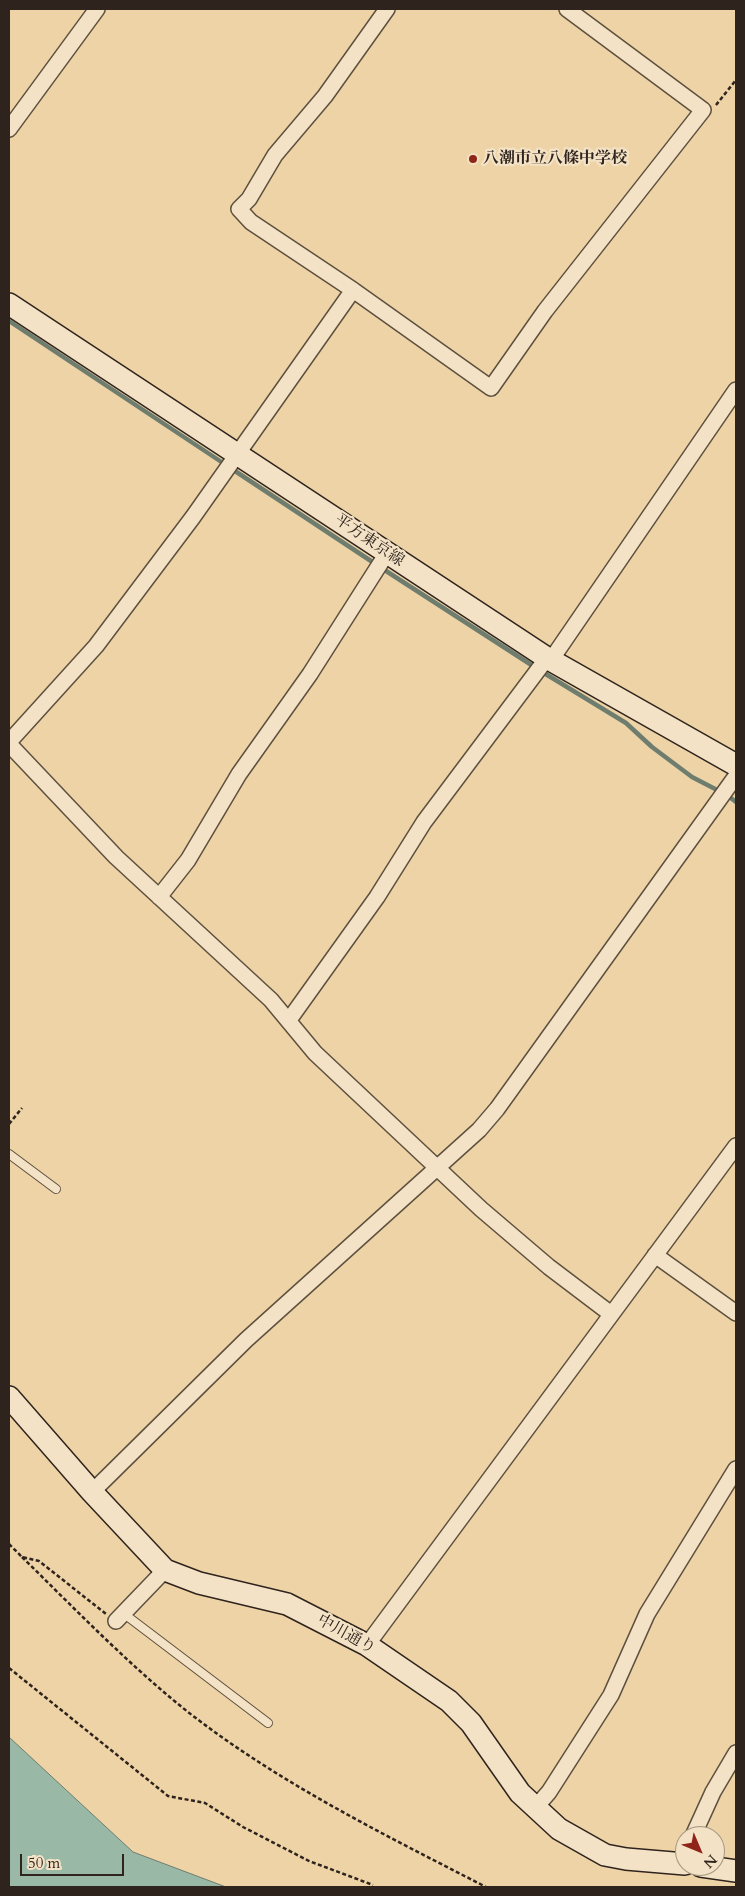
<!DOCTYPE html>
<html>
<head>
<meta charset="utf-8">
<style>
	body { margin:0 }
	#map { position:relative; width:745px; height:1896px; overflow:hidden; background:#edd3a6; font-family:Cardo,serif }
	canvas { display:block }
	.frame { position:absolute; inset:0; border:10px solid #2f241d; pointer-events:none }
	.north { position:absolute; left:675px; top:1826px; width:50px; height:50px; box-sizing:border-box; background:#f3e2c5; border:1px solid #a59682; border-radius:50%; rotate:135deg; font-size:14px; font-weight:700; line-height:20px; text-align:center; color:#2f241d }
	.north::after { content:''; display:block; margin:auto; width:18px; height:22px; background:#8f2418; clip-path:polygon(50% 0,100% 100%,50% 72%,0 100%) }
	.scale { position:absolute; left:20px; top:1854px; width:104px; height:22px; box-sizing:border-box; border:2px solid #2f241d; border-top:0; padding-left:6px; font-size:15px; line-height:18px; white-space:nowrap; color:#2f241d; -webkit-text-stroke:4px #f3e2c5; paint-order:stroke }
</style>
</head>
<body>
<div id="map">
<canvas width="745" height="1896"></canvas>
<div class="frame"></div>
<div class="north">N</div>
<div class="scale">50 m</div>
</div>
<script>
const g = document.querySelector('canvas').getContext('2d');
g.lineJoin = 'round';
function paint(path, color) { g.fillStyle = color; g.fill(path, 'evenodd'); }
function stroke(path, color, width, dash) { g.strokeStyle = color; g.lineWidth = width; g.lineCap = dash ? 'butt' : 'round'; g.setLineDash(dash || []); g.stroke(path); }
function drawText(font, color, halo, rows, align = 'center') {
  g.font = font + ' Cardo,"Noto Serif JP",serif'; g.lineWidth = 4.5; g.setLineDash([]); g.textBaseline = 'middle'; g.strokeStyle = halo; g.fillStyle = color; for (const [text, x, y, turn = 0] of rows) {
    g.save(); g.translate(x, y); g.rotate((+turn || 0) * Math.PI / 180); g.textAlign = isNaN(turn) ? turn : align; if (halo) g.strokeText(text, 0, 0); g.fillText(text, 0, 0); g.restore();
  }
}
const water = new Path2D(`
	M9 1737 133 1852 226 1887H9Z`);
const stream = new Path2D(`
	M9 321 223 463
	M232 469 374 563
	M383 569 533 666
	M544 673 626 723 652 747 692 777 719 791
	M727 795 736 802`);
const path = new Path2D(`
	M716 105 736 80
	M9 1124 22 1108
	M9 1544 22 1557 39 1561 106 1614
	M22 1557C76 1610 129 1665 188 1712 279 1783 383 1834 486 1887
	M9 1668 168 1796 205 1803 243 1827 309 1861 373 1885`);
const lane = new Path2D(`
	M9 1154 56 1189
	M123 1613 268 1723`);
const street = new Path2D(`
	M387 9 325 96 275 155 249 199 239 209 251 222 353 290 491 388 545 311 703 110 567 9
	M9 129 97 9
	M551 660 736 390
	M9 742 96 646 193 517 353 290
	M9 744 116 857 271 1000 315 1053 481 1209 549 1267 611 1314
	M159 897 188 860 239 774 310 674 387 553
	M289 1020 377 897 424 822 547 658
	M655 1255 736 1313
	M92 1492 246 1340 479 1130 497 1109 736 776
	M116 1621 165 1570
	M367 1645 736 1146
	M535 1808 549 1792 611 1695 647 1614 736 1469
	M693 1836 713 1792 736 1753`);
const secondary = new Path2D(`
	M9 304 547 658 736 765
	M9 1397 92 1492 165 1570 199 1583 287 1604 367 1645 449 1701 471 1723 520 1793 559 1829 605 1855 626 1859 685 1864
	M701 1866 736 1871`);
const markers = [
	[473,159,5,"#8f2418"]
];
const poiNames = [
	["八潮市立八條中学校",483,159]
];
const streetNames = [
	["平方東京線",369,541,34],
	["中川通り",346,1635,29]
];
paint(water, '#99b8a5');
stroke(water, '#6f7d6f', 1);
stroke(stream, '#6f7d6f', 4.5);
stroke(lane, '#5e503f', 10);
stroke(street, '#5e503f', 18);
stroke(secondary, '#2f241d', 24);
stroke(path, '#2f241d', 2.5, [4, 2.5]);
stroke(lane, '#f3e2c5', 8);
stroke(street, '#f3e2c5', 15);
stroke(secondary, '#f3e2c5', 21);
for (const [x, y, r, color] of markers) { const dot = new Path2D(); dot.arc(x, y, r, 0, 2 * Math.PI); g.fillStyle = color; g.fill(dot); stroke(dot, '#f3e2c5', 2); }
drawText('bold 16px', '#2f241d', '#f3e2c5', poiNames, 'left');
drawText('16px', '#2f241d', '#f3e2c5', streetNames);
</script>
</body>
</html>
